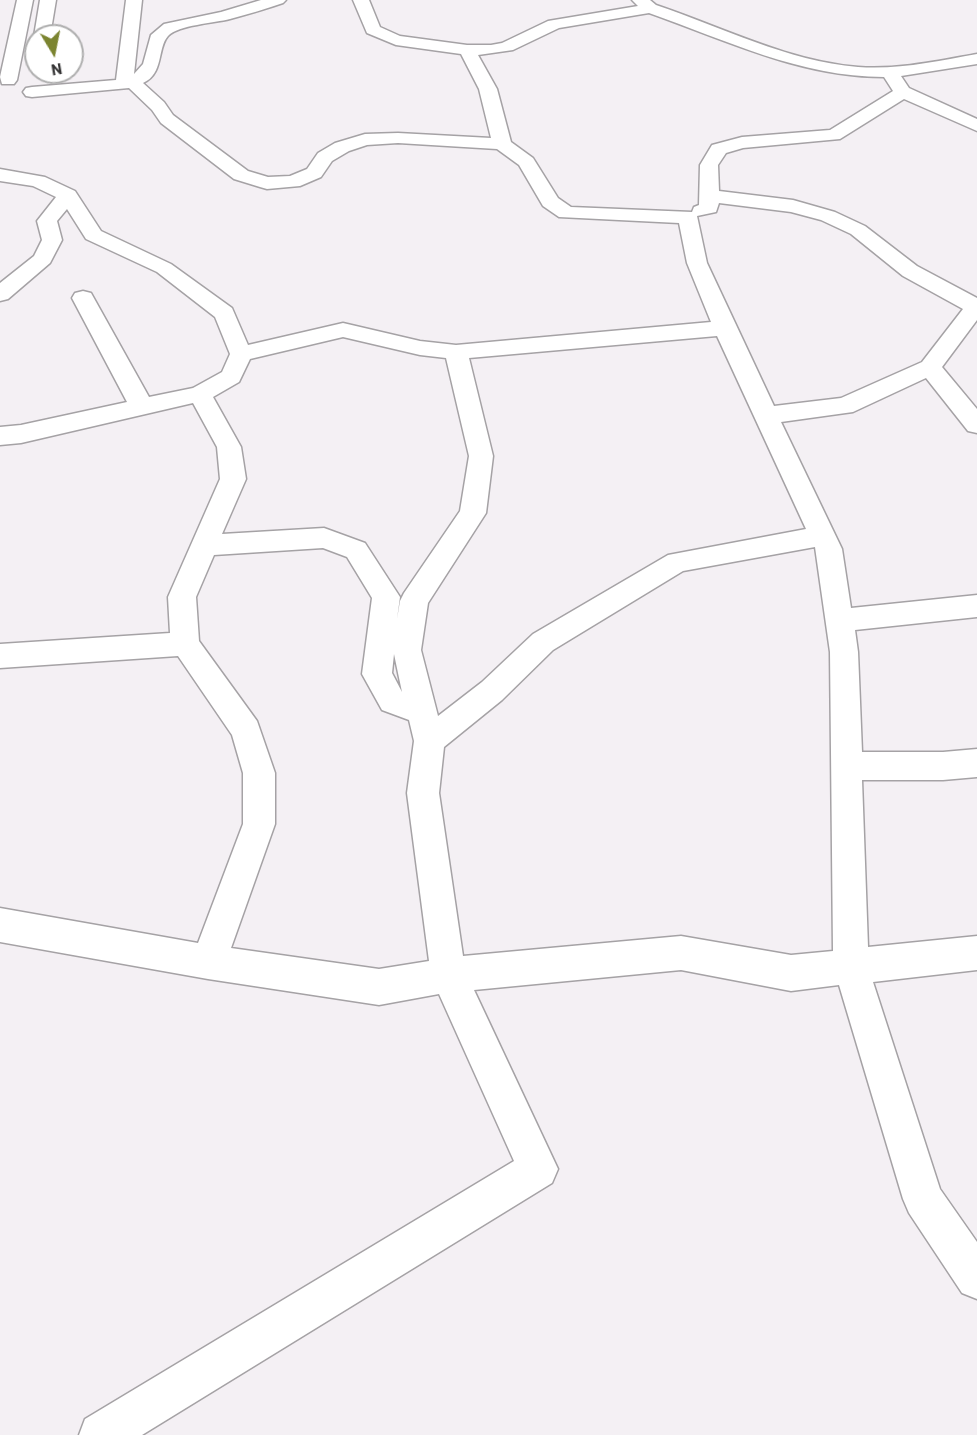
<!DOCTYPE html>
<html>
<head>
<meta charset="utf-8">
<style>
	body { margin:0 }
	#map { position:relative; width:977px; height:1435px; overflow:hidden; background:#f4f0f4; font-family:Barlow,sans-serif }
	canvas { display:block }
	.north { position:absolute; left:24px; top:24px; width:60px; height:60px; box-sizing:border-box; background:#fff; border:2px solid #aeaeae; border-radius:50%; rotate:170deg; font-size:16px; font-weight:700; line-height:24px; text-align:center; color:#353435 }
	.north::after { content:''; display:block; margin:auto; width:21px; height:27px; background:#7b8430; clip-path:polygon(50% 0,100% 100%,50% 72%,0 100%) }
</style>
</head>
<body>
<div id="map">
<canvas width="977" height="1435"></canvas>
<div class="north">N</div>
</div>
<script>
const g = document.querySelector('canvas').getContext('2d');
g.lineJoin = 'round';
function stroke(path, color, width, dash) { g.strokeStyle = color; g.lineWidth = width; g.lineCap = dash ? 'butt' : 'round'; g.setLineDash(dash || []); g.stroke(path); }
function paint(path, color) { g.fillStyle = color; g.fill(path, 'evenodd'); }
const street = new Path2D(`
	M17 0H33L17 80 14 84H2L0 77Z
	M40 0H56L50 36H36V39L34 36Z
	M126 0H142L134 74 143 64 151 35 164 24 221 12 261 0H286L283 3C266 9 248 14 230 19 215 23 178 25 168 36 157 48 164 74 143 83L164 102 173 115 248 171 268 177 290 176 307 169 318 153 335 143 365 134 398 133 491 138 479 89 461 54 396 45 367 33 353 0H369L380 27 400 36 467 45H491L502 43 548 21 638 6 632 0H650L656 5C722 27 787 61 858 67 898 70 938 61 977 54V64L901 76 909 88 977 119V131L904 99 840 139 743 148 726 153 718 165 719 191 793 200 835 212 865 226 917 266 977 298V320L942 367 977 409V433L968 431 926 378 853 412 781 422 842 549 851 608 977 595V617L855 630 858 652 862 752H943L977 749V777L943 780H862L868 947 977 936V970L873 982 940 1189 977 1242V1299L962 1293 909 1213 903 1199 839 985 791 991 681 970 474 990 558 1169 552 1183 142 1435H79L85 1419 514 1161 439 994 379 1005 208 979 0 942V908L198 943 243 824V773L232 735 178 656 0 668V644L170 633 168 597 220 479 217 447 193 403 21 443 0 445V427L21 425 127 402 72 298 75 293 83 291 91 293 149 397 193 388 222 372 230 354 215 317 157 272 86 239 67 209 57 221 62 240 50 263 8 299 0 301V283L34 256 42 240 37 221 56 197 33 186 0 181V169L45 177 75 191 101 231 171 264 232 308 248 345 343 323 420 341 456 345 711 322 687 263 679 223 559 217 543 206 519 165 497 149 398 143 367 145 349 151 332 161 321 177 300 186 267 189 260 187 234 179 161 123 152 110 129 88 32 97 26 96 23 92 26 88 32 87 116 80ZM649 13C726 40 800 77 884 77L893 91 830 130 742 137 712 145 700 165 699 205 694 207 692 212 571 207 558 198 533 158 511 142 497 89 478 55 513 50 559 28ZM719 203 791 212 821 220 851 234 903 276 963 309 922 362 841 398 774 406 707 263 697 216 716 212ZM717 336 806 529 668 555 533 634 482 682 438 716 421 650 428 603 486 513 493 456 469 358ZM343 337 420 355 446 358 469 456 460 511 404 593 400 601 397 619 400 597 365 543 324 528 222 534 246 479 241 447 213 397 239 382 250 359ZM815 547 830 652 833 951 791 955 681 936 463 956 439 793 444 747 502 700 553 650 683 571ZM323 548 347 557 372 598 362 674 382 710 409 720 414 741 407 793 429 961 379 969 231 948 275 824V773L257 721 199 641 196 597 214 555ZM394 654 402 692 392 673Z`);
stroke(street, '#a5a2a5', 3);
paint(street, '#fff');
</script>
</body>
</html>
